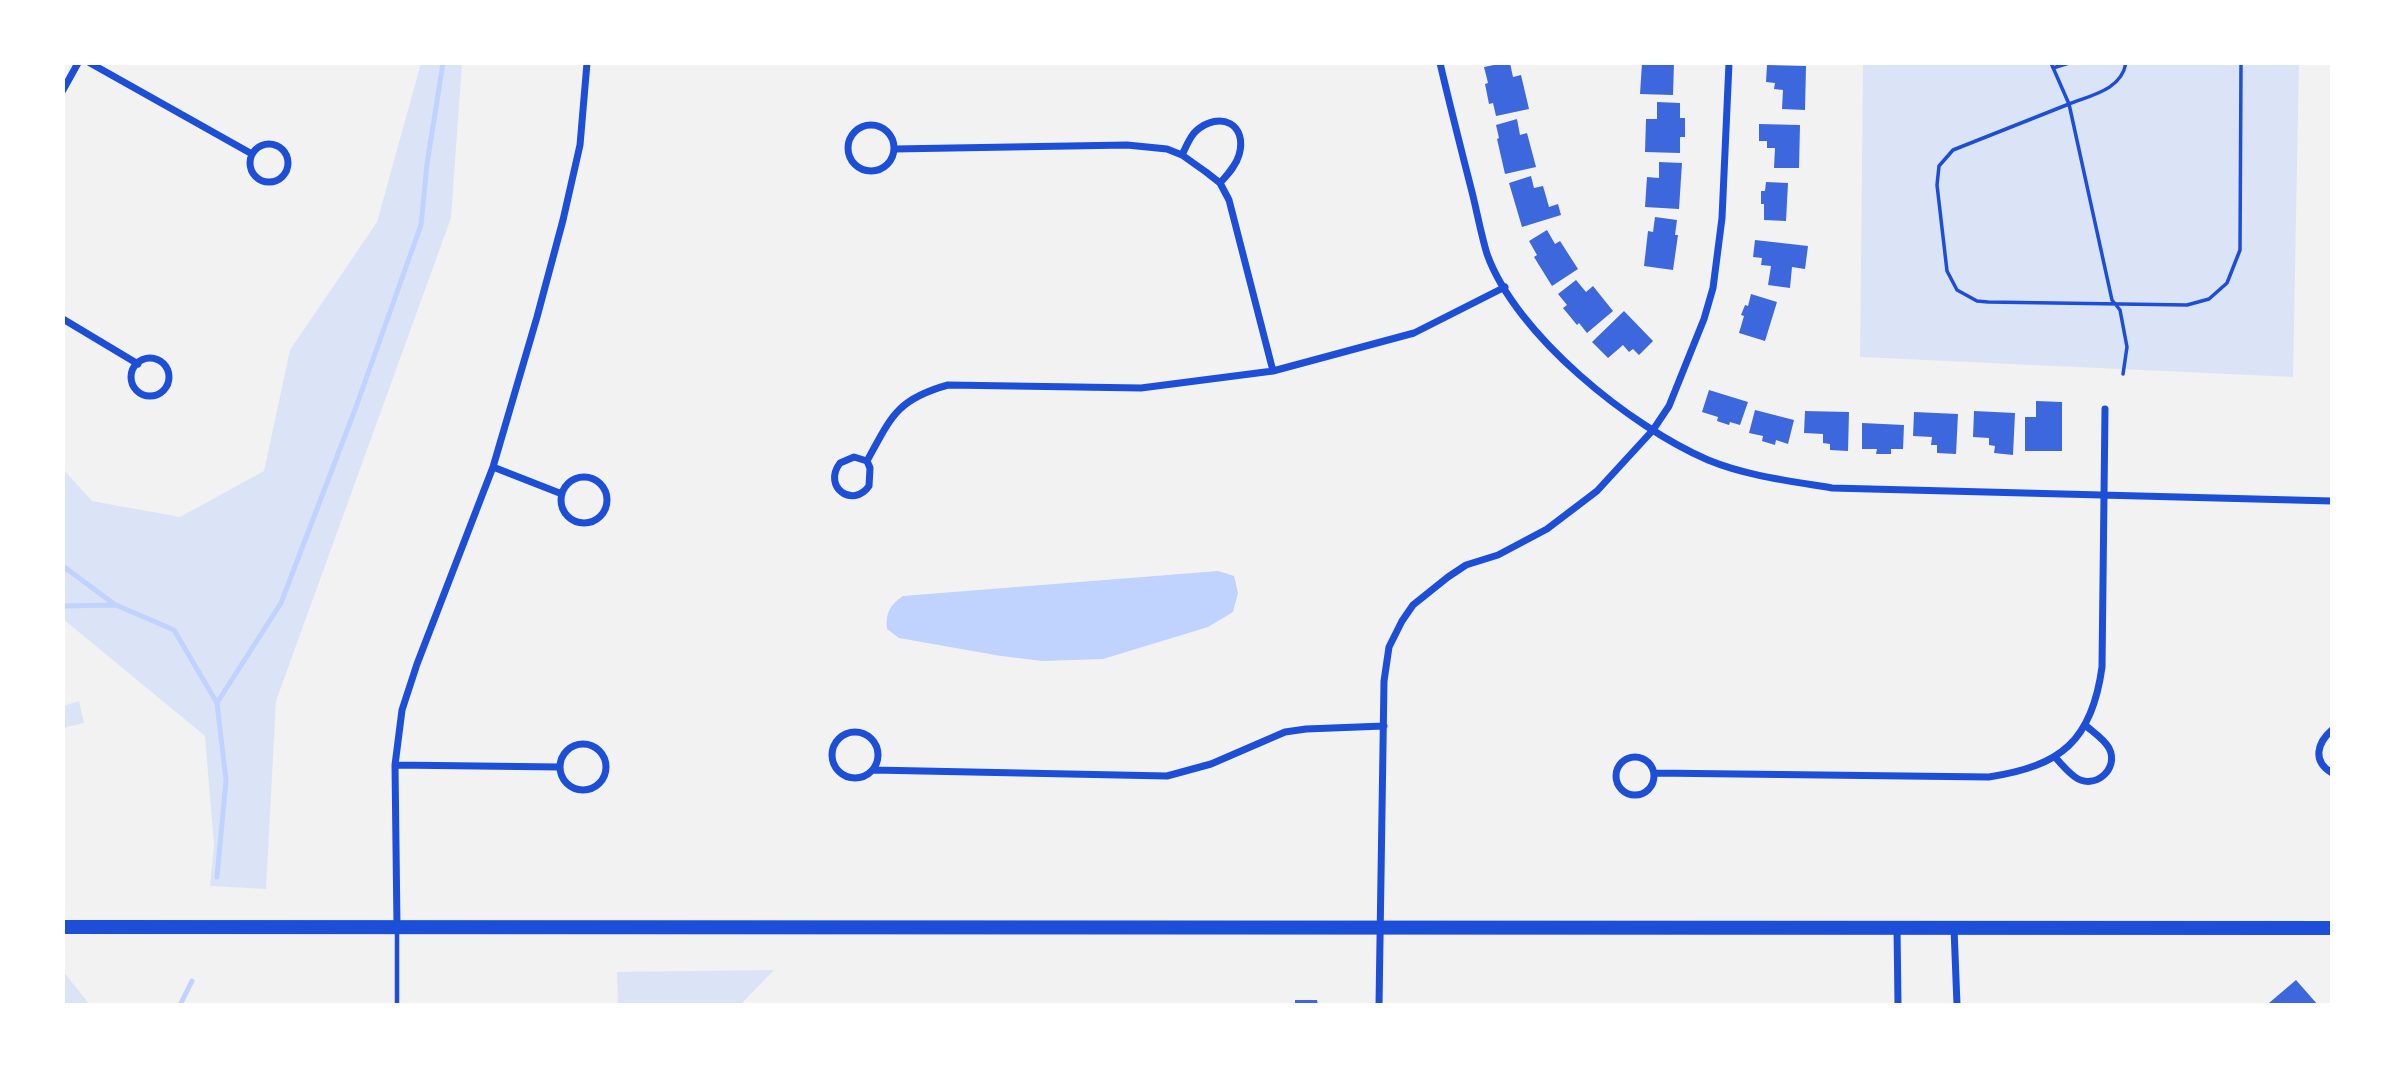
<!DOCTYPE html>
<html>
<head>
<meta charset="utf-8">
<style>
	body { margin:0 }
	#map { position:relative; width:2395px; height:1068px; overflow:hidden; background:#f2f2f2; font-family:"Public Sans",sans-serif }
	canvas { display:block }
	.frame { position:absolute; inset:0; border:65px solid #fff; pointer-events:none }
</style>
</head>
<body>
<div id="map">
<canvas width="2395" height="1068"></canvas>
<div class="frame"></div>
</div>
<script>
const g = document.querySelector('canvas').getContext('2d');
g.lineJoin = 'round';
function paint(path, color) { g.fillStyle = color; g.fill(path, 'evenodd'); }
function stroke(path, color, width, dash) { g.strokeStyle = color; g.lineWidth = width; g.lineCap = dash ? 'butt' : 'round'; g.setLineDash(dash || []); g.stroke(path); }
const green = new Path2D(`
	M421 63H462L451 218 276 701 266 889 210 886 214 846 205 736 63 619V469L92 501 180 517 264 471 290 350 377 222Z
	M1863 63H2299L2293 377 1860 357Z
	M79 701 84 723 63 728V706Z
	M774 970 740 1005H618L617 972Z
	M63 971 90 1005H63Z`);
const water = new Path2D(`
	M1218 571 1234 576 1238 593 1233 612 1208 627 1103 659 1042 661 1001 656 899 638 887 629C885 613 890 605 903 596Z`);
const stream = new Path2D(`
	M63 566 114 604
	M63 606 116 605 174 630 217 703 226 780 217 877
	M217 703 281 603 356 407 421 225 427 164 443 63
	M180 1005 192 981`);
const building = new Path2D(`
	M1504 63H1510L1513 77 1521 75 1529 109 1496 116 1493 103 1489 104 1485 84 1488 83 1484 67Z
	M1642 63H1674L1673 95 1640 94Z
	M1767 65 1806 66 1805 110 1782 109 1783 90 1774 89 1775 83 1766 82Z
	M1657 102 1680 103V118H1685V137H1680V153L1645 152 1646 119H1657Z
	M1517 119 1520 135 1527 133 1536 167 1505 174 1497 139 1499 138 1496 125Z
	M1759 124 1800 125 1799 168H1774L1775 148H1767V141H1759Z
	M1659 162 1682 163 1679 209 1645 207 1647 177 1659 178Z
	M1531 176 1534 188 1543 186 1549 207 1558 204 1561 215 1522 227 1509 183Z
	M1766 182 1788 183 1786 221 1764 220V204H1761V191H1765Z
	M1655 217 1677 220 1675 235H1678L1673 270 1644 266 1648 231 1653 232Z
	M1547 230 1555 244 1560 241 1578 269 1552 286 1534 257 1537 255 1529 241Z
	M1755 240 1808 246 1805 269 1792 267 1790 288 1768 285 1771 266 1761 265 1762 258 1753 257Z
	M1576 280 1586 292 1593 286 1613 311 1587 333 1579 323 1577 325 1563 308 1567 305 1558 294Z
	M1751 294 1777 302 1765 341 1739 333 1744 316 1741 315 1745 305 1748 306Z
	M1624 311 1653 341 1639 355 1633 349 1629 352 1623 345 1608 358 1592 342Z
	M1709 390 1748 402 1740 425 1730 422 1729 425 1717 421 1718 417 1702 412Z
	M2036 401 2062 402V451H2025V417H2036Z
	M1755 410 1794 420 1788 444 1776 440 1775 445 1762 441 1763 436 1749 433Z
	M1805 411 1849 412 1848 451 1830 450V444L1823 443V434L1804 433Z
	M1974 411 2015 413 2013 455 1994 453 1995 446 1989 445V438L1973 437Z
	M1914 412 1958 414 1956 454 1937 453V445H1931L1932 437 1913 436Z
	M1862 423 1904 425 1903 449H1891V454H1876L1877 449H1862Z
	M2296 980 2318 1005H2270L2269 1003Z
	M1295 1000H1317L1318 1005H1295Z`);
const path = new Path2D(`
	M2051 63 2069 104C2092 95 2121 90 2126 63
	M2053 68 2069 63
	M2123 374 2127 347 2120 310 2112 300 2069 104 1953 150 1939 166 1937 185 1947 271 1957 290 1977 301 1988 302 2187 305 2209 299 2227 283 2240 250 2241 63`);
const service = new Path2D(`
	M397 928V1005`);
const minor = new Path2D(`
	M90 63 252 154
	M1440 63C1450 106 1461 149 1472 192 1477 212 1481 234 1487 254 1516 335 1631 427 1708 460 1747 476 1790 481 1832 488L2332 501
	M63 90 78 63
	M848 148a23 23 0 1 1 46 0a23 23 0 1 1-46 0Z
	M250 163a19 19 0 1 1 38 0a19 19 0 1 1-38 0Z
	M894 149 1127 145 1167 149 1182 155 1206 172 1220 183 1229 200 1273 371
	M1182 155C1186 147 1190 136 1196 131 1220 110 1248 124 1239 155 1236 166 1227 175 1220 183
	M63 319 138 364
	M131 377a19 19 0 1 1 38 0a19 19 0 1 1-38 0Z
	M867 461 854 457 840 463C822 487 853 509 869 486L870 468 867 461C891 417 897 399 948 385L1141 388 1273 371 1414 333 1505 287
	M493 467 562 494
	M561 500a23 23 0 1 1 46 0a23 23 0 1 1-46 0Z
	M2332 730C2317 743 2312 761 2332 773
	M832 755a23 23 0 1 1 46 0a23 23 0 1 1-46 0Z
	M560 767a23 23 0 1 1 46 0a23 23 0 1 1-46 0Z
	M2055 757C2061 764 2068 772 2075 777 2094 791 2120 769 2109 748 2104 739 2093 732 2085 725
	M1616 776a19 19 0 1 1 38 0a19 19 0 1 1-38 0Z
	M395 765 559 767
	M873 770 1167 776 1211 764 1285 732 1306 729 1384 726
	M1654 773 1989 777C2061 766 2092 741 2102 667L2105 409
	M397 927 395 765 402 710 417 664 493 467 537 317 563 220 580 145 587 63
	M1897 928 1898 1005
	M1954 928 1957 1005
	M1379 1005 1384 681 1389 647 1402 621 1413 605 1448 577 1466 565 1498 555 1547 529 1597 491 1653 430 1669 406 1704 319 1713 288 1722 218 1729 63`);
const primary = new Path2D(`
	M63 927 2332 928`);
paint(green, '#dbe4f7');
paint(water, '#bfd3fe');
stroke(stream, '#bfd3fe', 5);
paint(building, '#3d67dc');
stroke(path, '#1d4ed8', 3.5);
stroke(service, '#1d4ed8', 4.5);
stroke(minor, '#1d4ed8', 7);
stroke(primary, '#1d4ed8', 14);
</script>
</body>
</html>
